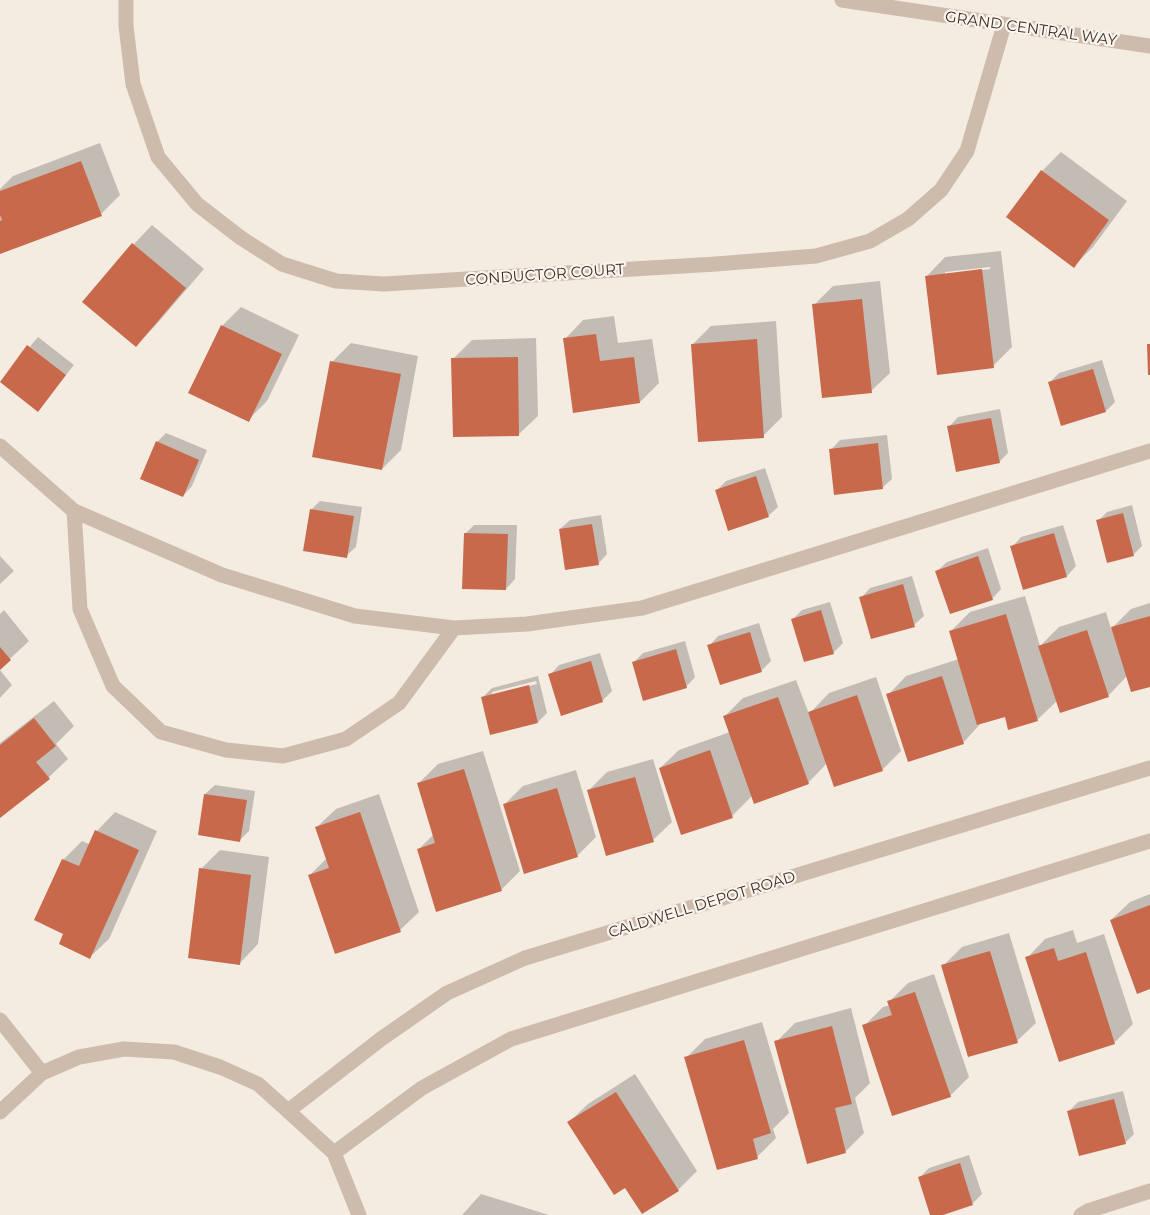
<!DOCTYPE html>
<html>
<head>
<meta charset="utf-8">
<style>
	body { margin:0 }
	canvas { display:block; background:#f4ebe1 }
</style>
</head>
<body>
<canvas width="1150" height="1215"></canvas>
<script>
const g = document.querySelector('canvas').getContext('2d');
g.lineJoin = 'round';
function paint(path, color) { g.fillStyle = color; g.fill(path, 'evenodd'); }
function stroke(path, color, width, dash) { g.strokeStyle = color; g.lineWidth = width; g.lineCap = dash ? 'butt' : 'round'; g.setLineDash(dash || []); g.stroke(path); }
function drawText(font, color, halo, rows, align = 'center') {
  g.font = font + ' Montserrat,sans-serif'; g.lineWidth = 4.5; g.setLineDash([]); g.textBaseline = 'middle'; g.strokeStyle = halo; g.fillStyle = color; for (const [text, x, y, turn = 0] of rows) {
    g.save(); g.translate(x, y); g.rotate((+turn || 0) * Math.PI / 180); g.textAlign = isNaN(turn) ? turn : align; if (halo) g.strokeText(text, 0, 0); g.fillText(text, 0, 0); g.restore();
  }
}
const shadow = new Path2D(`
	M100 143 120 195 101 214 0 253V189L13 176Z
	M1061 152 1127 201 1093 247 1074 266 1008 216 1042 171Z
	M152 225 204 269 155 326 136 345 84 301 134 244Z
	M1001 251 1012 347 993 366 927 276 945 257ZM990 267V269L945 275V272Z
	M880 281 890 373 871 391 814 305 833 286Z
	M241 307 299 335 267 401 248 420 222 326Z
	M614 316 618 343 652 339 659 383 640 402 565 339 583 320Z
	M776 321 782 417 763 436 693 344 711 326Z
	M38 337 74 365 38 410 1 381Z
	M536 338 538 416 519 434 453 359 472 340Z
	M351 343 418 356 401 450 382 469 332 362Z
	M1102 360 1115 402 1106 411 1050 382 1059 373Z
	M1000 409 1008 453 999 462 949 427 958 417Z
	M166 433 207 450 192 486 183 496 157 442Z
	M887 435 892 479 882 488 831 450 840 440Z
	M765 468 778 507 768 516 716 491 726 481Z
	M320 501 362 507 356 547 346 556 311 510Z
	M1132 505 1142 546 1133 555 1098 521 1107 512Z
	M601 515 607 554 598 564 560 529 570 520Z
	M474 525H517L515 579 506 589 465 534Z
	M1063 525 1076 566 1067 576 1012 547 1021 537Z
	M988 548 1001 589 992 599 937 571 947 562Z
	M0 556 14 571 0 584Z
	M912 576 924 616 914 625 861 598 870 588Z
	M1025 596 1040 646 1059 627 1106 612 1111 629 1131 609 1150 603V685L1127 676 1108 696 1058 700 1037 720 1006 715 981 723 963 743 888 695 906 676 959 659 951 631 970 612Z
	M830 602 843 643 833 653 793 619 802 610Z
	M4 610 29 641 0 668V614Z
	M759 623 771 661 762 670 721 683 709 646 718 636Z
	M685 641 695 677 686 687 634 662 643 653Z
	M600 653 612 691 602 701 550 675 559 665Z
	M0 670 12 685 0 698Z
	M538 676 547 713 538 722 483 697 492 688ZM536 681 537 684 492 696V692Z
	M876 677 901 751 882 770 827 763 808 783 752 796 732 816 660 768 679 750 730 732 724 717 743 698 796 680 809 714 829 693Z
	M54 701 74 726 56 744 68 759 49 777 0 816V743Z
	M483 751 520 871 501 890 418 850 434 834 419 783 438 764Z
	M653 759 672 822 653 840 588 791 607 772Z
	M576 770 596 837 577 856 504 805 523 786Z
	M215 785 255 791 249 831 240 840 205 794Z
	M379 794 419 912 400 930 309 876 327 858 317 827 336 809Z
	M115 812 157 831 109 939 90 957 65 933 63 860 82 841 91 845 97 831Z
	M220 850 269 857 258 944 240 963 201 869Z
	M1150 894V988L1111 920 1130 902Z
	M1073 930 1077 943 1104 934 1133 1024 1114 1043 1027 958 1045 939Z
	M1009 933 1036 1023 1017 1041 943 966 962 947Z
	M934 974 969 1077 950 1096 864 1026 883 1007 890 1005 889 1002 908 983Z
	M851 1008 870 1083 855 1098 864 1133 845 1152 776 1042 795 1023Z
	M762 1022 789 1113 773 1129 776 1138 757 1157 686 1058 705 1039Z
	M635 1074 697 1171 678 1190 625 1186 569 1122 588 1104Z
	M1123 1091 1134 1134 1125 1143 1069 1111 1078 1102Z
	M969 1155 982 1194 973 1203 938 1215H931L920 1177 929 1168Z
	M481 1194 549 1215H462Z`);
const building = new Path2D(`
	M81 161 102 216 0 254V221L2 220 0 215V191Z
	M1041 170 1109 220 1074 268 1006 217Z
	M132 243 186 288 136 347 82 302Z
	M982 269 994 368 937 375 925 276Z
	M862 299 872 393 822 398 812 304Z
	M221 325 282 354 249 422 188 393Z
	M596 334 600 361 634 357 640 403 573 413 563 338Z
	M757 339 764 438 698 442 691 344Z
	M1147 344H1150V375H1148Z
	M27 345 66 375 38 412 0 382Z
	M518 357 519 436 453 437 451 358Z
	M330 361 401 374 382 470 312 457Z
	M1093 369 1106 412 1061 426 1048 382Z
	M991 418 1000 463 956 472 947 426Z
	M156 441 199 460 183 497 140 479Z
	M878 443 883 489 834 495 829 449Z
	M756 476 769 517 728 531 715 490Z
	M310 509 354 516 347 558 303 551Z
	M1123 513 1134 556 1107 563 1096 520Z
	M592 524 599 565 565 570 559 529Z
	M464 533 508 534 506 590 462 589Z
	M1054 533 1067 577 1023 590 1010 546Z
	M978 556 993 600 950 614 935 571Z
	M903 584 915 627 871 639 859 597Z
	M821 610 834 654 804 662 791 619Z
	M1006 614 1038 721 1008 730 1005 717 977 725 949 631Z
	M1150 616V687L1131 692 1111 627Z
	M1087 630 1109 697 1060 713 1038 646Z
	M750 632 762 672 720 685 707 645Z
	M0 647 11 660 0 670Z
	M676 649 687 688 643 701 632 662Z
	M591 661 603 702 561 716 548 674Z
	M942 676 964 744 908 762 886 694Z
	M529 685 538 723 490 735 481 697Z
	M857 695 883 771 834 787 808 712Z
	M778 697 809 784 754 804 723 716Z
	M34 718 56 746 36 762 50 779 0 818V745Z
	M710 750 733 818 681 835 659 768Z
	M464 769 502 891 436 912 417 849 435 843 417 783Z
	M635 777 654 842 606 856 587 790Z
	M557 788 578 857 524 874 503 804Z
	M204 794 247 800 240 842 198 835Z
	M360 812 401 932 335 954 308 875 329 868 315 827Z
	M95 830 139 850 90 959 59 944 63 934 34 920 62 859 79 866Z
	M199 868 251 875 240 965 188 958Z
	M1150 905V989L1137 994 1110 920Z
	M1054 948 1058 961 1086 952 1115 1044 1059 1062 1025 957Z
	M990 951 1018 1043 968 1057 941 965Z
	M915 992 951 1097 892 1116 862 1025 892 1015 887 1001Z
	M832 1026 852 1104 835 1108 846 1153 807 1164 774 1041Z
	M744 1040 771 1133 753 1139 758 1159 717 1170 684 1057Z
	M616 1092 679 1191 642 1214 625 1188 614 1195 567 1122Z
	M1114 1099 1126 1144 1079 1156 1067 1111Z
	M960 1163 973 1205 943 1215H930L918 1177Z`);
const lane = new Path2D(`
	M0 446 74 511 222 575 355 616 454 628 527 624 642 608 1150 451
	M74 511 80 609 113 686 161 732 226 750 283 756 346 739 399 703 454 628
	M1081 1215 1088 1211 1150 1191`);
const street = new Path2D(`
	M126 0V26L133 84 158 157 197 204 241 238 282 264 336 281 384 284 716 264 816 256 870 241 908 219 941 190 967 151 1004 25
	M842 0 1150 46
	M0 1020 42 1073
	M288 1111 381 1039 447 993 525 958 1150 768
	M0 1112 42 1073 79 1057 124 1049 174 1052 220 1067 258 1084 288 1111 334 1153 359 1215
	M334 1153 422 1088 511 1039 1150 841`);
const streetNames = [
	["GRAND CENTRAL WAY",1031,29,8],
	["CONDUCTOR COURT",545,275,-4],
	["CALDWELL DEPOT ROAD",702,905,-17]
];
paint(shadow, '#0003');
paint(building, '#c8694b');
stroke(lane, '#cdbbac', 15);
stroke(street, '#cdbbac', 15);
drawText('15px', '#3b302b', '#fbf5ee', streetNames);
</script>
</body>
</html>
